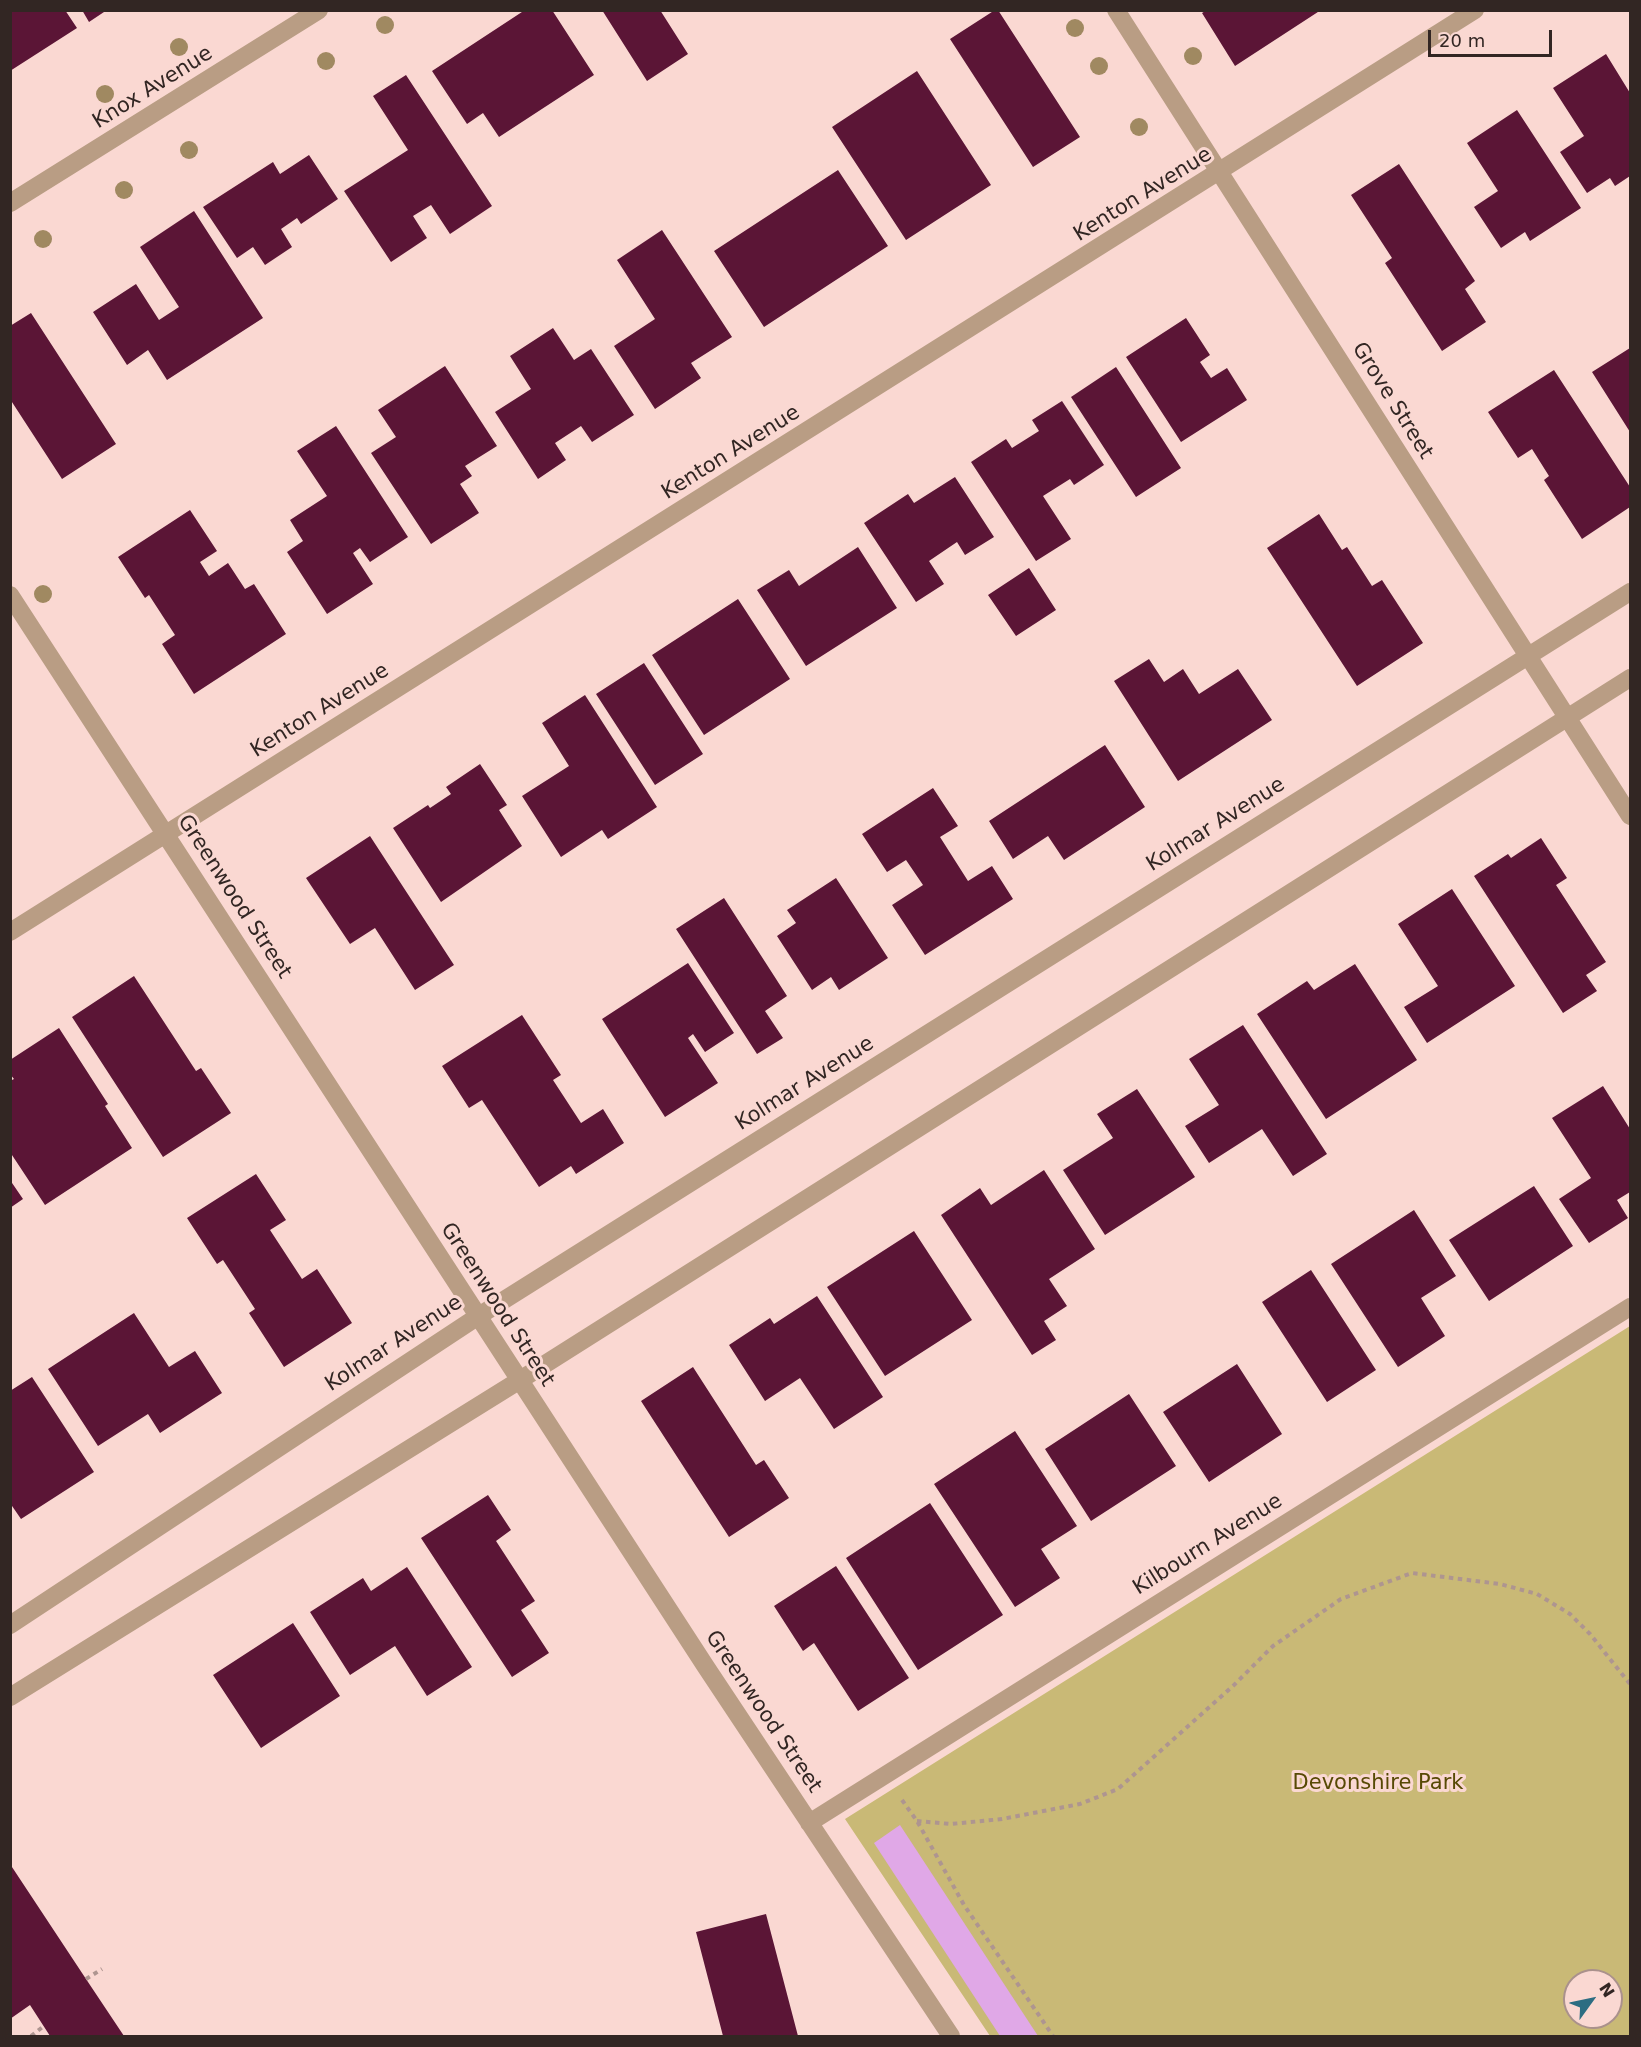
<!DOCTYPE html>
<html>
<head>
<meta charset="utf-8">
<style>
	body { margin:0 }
	#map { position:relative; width:1641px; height:2047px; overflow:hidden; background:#fad8d2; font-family:"DejaVu Sans",sans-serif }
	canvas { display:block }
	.frame { position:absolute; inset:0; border:12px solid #322623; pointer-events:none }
	.north { position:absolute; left:1563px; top:1969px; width:60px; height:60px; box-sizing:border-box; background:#fad8d2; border:2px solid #aa918c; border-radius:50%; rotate:57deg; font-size:16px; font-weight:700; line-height:24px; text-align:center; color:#322623 }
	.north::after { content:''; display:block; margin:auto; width:21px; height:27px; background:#2d6d82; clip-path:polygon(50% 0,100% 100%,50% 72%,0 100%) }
	.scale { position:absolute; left:1428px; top:30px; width:124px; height:27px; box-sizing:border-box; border:3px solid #322623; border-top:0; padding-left:8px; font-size:18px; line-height:21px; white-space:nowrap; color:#322623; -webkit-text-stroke:4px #fad8d2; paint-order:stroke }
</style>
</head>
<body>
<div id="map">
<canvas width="1641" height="2047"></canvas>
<div class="frame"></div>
<div class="north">N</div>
<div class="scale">20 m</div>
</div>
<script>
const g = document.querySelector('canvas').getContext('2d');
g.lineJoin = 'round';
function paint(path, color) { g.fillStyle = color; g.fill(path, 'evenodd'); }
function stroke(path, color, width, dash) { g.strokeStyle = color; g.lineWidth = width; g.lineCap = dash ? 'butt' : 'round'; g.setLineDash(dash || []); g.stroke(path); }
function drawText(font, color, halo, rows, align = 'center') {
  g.font = font + ' "DejaVu Sans",sans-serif'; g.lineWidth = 6; g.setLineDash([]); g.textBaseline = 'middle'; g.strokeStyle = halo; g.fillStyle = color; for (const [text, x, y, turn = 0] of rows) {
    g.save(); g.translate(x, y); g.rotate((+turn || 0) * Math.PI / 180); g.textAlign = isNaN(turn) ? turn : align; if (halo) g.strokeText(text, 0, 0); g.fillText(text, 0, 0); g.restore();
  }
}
const green = new Path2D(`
	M1630 1326V2036H990L845 1819ZM1575 1981H1611V2017H1575Z`);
const water = new Path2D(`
	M900 1825 1038 2036H1000L874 1843Z`);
const building = new Path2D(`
	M10 10H65L77 28 10 71Z
	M82 10H107L89 22Z
	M525 10H552L594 75 499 137 483 113 467 124 432 71Z
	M602 10H660L688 54 647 81Z
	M995 10H998L1080 137 1033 167 950 39Z
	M1207 10H1321L1235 66 1202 13Z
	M1606 54 1630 93V176L1615 186 1610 178 1587 193 1560 152 1584 136 1553 88Z
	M917 71 991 185 906 240 832 127Z
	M406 75 492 206 450 234 431 205 413 216 427 238 391 262 344 191 408 150 373 96Z
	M1517 110 1581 208 1530 241 1525 232 1501 248 1474 207 1498 191 1467 143Z
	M309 155 338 199 301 224 297 218 281 229 292 247 265 265 253 247 237 258 203 207 273 162 280 174Z
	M1399 164 1475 281 1465 289 1486 322 1442 351 1385 263 1392 258 1351 195Z
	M838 170 888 246 764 327 714 251Z
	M194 211 263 318 167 380 148 350 127 365 93 312 136 284 159 320 179 307 140 247Z
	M662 230 732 337 691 363 701 378 655 409 614 346 655 319 617 260Z
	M31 313 116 444 62 479 10 399V326Z
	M1186 318 1210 355 1200 362 1211 378 1227 368 1247 400 1181 442 1126 357Z
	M553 328 574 360 591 349 634 415 592 442 581 426 555 443 566 460 538 479 495 412 531 389 510 356Z
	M1630 348V432L1592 372Z
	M445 366 497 446 465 466 472 476 460 484 479 513 431 544 371 453 396 437 378 410Z
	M1116 367 1181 468 1136 497 1071 397Z
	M1554 370 1630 487V507L1582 539 1544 480 1549 476 1532 449 1518 458 1488 412Z
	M1062 401 1104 465 1074 485 1070 479 1043 496 1071 539 1036 561 971 462 1006 439 1012 448 1039 431 1032 420Z
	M336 426 408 537 370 562 360 548 353 553 373 584 327 614 287 552 303 541 290 520 327 496 297 451Z
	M955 477 994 537 965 555 957 542 929 561 944 584 916 602 864 523 908 494 914 503Z
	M190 510 217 551 200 562 209 576 228 563 245 589 254 584 286 634 194 694 162 644 175 635 149 595 145 598 118 557Z
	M1319 514 1342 550 1347 547 1372 586 1382 580 1423 643 1357 686 1267 548Z
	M858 547 897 608 806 666 757 590 789 570 799 586Z
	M1029 568 1056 610 1016 636 988 595Z
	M738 599 790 679 704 735 652 655Z
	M1149 659 1164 682 1183 669 1199 694 1238 669 1272 720 1178 781 1114 681Z
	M644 663 703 754 655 785 596 694Z
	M585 695 657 807 608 839 602 830 561 857 522 796 569 766 542 723Z
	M1105 745 1145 807 1064 860 1048 836 1013 859 989 821Z
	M480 764 507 805 499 810 522 846 441 902 393 828 428 805 430 808 451 794 446 787Z
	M933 788 958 826 940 837 968 881 992 866 1013 899 925 955 892 905 923 885 906 860 887 872 862 834Z
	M370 836 454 965 415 990 375 928 350 944 306 878Z
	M1541 838 1567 878 1556 885 1606 962 1586 975 1597 991 1563 1013 1474 876 1508 854 1511 858Z
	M836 878 888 958 839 990 831 977 812 990 777 936 796 923 787 910Z
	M1452 889 1515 986 1427 1043 1404 1007 1438 986 1398 924Z
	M724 898 787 996 765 1011 783 1038 757 1054 676 929Z
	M688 963 734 1033 705 1052 693 1034 688 1038 718 1083 665 1117 602 1019Z
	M1355 964 1417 1060 1326 1119 1257 1014 1307 981 1314 990Z
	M134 976 196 1071 201 1068 231 1113 163 1157 72 1017Z
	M522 1015 561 1075 553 1080 581 1123 603 1109 624 1143 576 1174 571 1166 539 1187 482 1100 469 1108 442 1066Z
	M1243 1025 1327 1154 1293 1176 1262 1129 1209 1163 1185 1126 1219 1105 1189 1059Z
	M59 1028 108 1104 105 1106 132 1148 45 1205 10 1152V1081L14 1079 10 1074V1060Z
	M1603 1086 1630 1129V1192L1617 1200 1628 1218 1589 1243 1559 1199 1591 1178 1552 1118Z
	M1137 1089 1195 1177 1105 1235 1063 1170 1113 1138 1097 1114Z
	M1044 1170 1095 1249 1049 1279 1067 1306 1044 1321 1056 1340 1032 1355 941 1215 980 1188 991 1205Z
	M256 1174 286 1220 270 1230 302 1279 317 1269 352 1323 284 1367 249 1313 255 1309 223 1260 217 1264 187 1218Z
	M10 1180 23 1199 10 1208Z
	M1534 1186 1573 1246 1489 1301 1449 1240Z
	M1414 1210 1456 1276 1421 1298 1445 1336 1398 1367 1331 1264Z
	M914 1231 972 1320 885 1376 827 1287Z
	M1311 1270 1376 1370 1327 1402 1262 1302Z
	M817 1296 883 1397 834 1429 800 1378 765 1401 729 1345 770 1318 774 1324Z
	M134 1313 169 1367 195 1351 222 1393 160 1433 148 1414 98 1446 48 1369Z
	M1237 1364 1282 1434 1209 1482 1163 1412Z
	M693 1367 756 1465 764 1460 789 1498 729 1537 641 1401Z
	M32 1377 94 1472 21 1519 10 1503V1391Z
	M1129 1394 1176 1466 1091 1521 1045 1449Z
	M1015 1431 1077 1526 1041 1549 1060 1578 1015 1607 934 1484Z
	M488 1495 511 1530 496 1541 535 1601 521 1610 549 1653 512 1677 421 1538Z
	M930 1503 1003 1615 918 1670 846 1558Z
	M836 1566 909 1678 858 1711 814 1643 803 1651 774 1606Z
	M407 1567 472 1667 427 1696 395 1646 350 1675 310 1612 363 1578 371 1591Z
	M293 1623 340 1696 261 1748 213 1675Z
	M10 1864 86 1979 124 2036H50L30 2005 10 2019Z
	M766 1914 798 2036H723L696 1932Z`);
const path = new Path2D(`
	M902 1800 917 1821 964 1905 1053 2036
	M917 1821 951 1824 1002 1819 1080 1804 1118 1789 1234 1685 1273 1646 1341 1599 1412 1573 1500 1584 1537 1594 1570 1614 1590 1634 1630 1684
	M86 1979 102 1969
	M31 2036 44 2026`);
const minor = new Path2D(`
	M1116 10 1630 816
	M10 203 319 10
	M10 595 706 1667 951 2036
	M10 932 1475 10
	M10 1625 477 1317 1630 592
	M10 1697 520 1380 1630 678
	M809 1823 1630 1307`);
const trees = [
	[385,25],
	[1075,28],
	[179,47],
	[1193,56],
	[326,61],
	[1099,66],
	[105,94],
	[1139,127],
	[189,150],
	[124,190],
	[43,239],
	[43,594]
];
const streetNames = [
	["Knox Avenue",153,88,-32],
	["Kenton Avenue",1143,195,-32],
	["Grove Street",1392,401,58],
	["Kenton Avenue",731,453,-32],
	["Kenton Avenue",320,711,-32],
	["Kolmar Avenue",1216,825,-32],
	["Greenwood Street",234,897,57],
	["Kolmar Avenue",805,1084,-32],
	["Greenwood Street",497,1305,57],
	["Kolmar Avenue",394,1344,-33],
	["Kilbourn Avenue",1208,1545,-32],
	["Greenwood Street",763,1712,56]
];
const parkNames = [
	["Devonshire Park",1378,1784]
];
paint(green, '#c9b976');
paint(water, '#e0a8e7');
paint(building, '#5b1536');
stroke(path, '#ae9590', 4, [4.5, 4.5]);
stroke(minor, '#b99d84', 18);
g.fillStyle = '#a08961';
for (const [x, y] of trees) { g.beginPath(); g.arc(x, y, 9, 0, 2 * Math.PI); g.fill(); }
drawText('21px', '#322623', '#fad8d2', streetNames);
drawText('21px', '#574904', '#fad8d2', parkNames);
</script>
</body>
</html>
